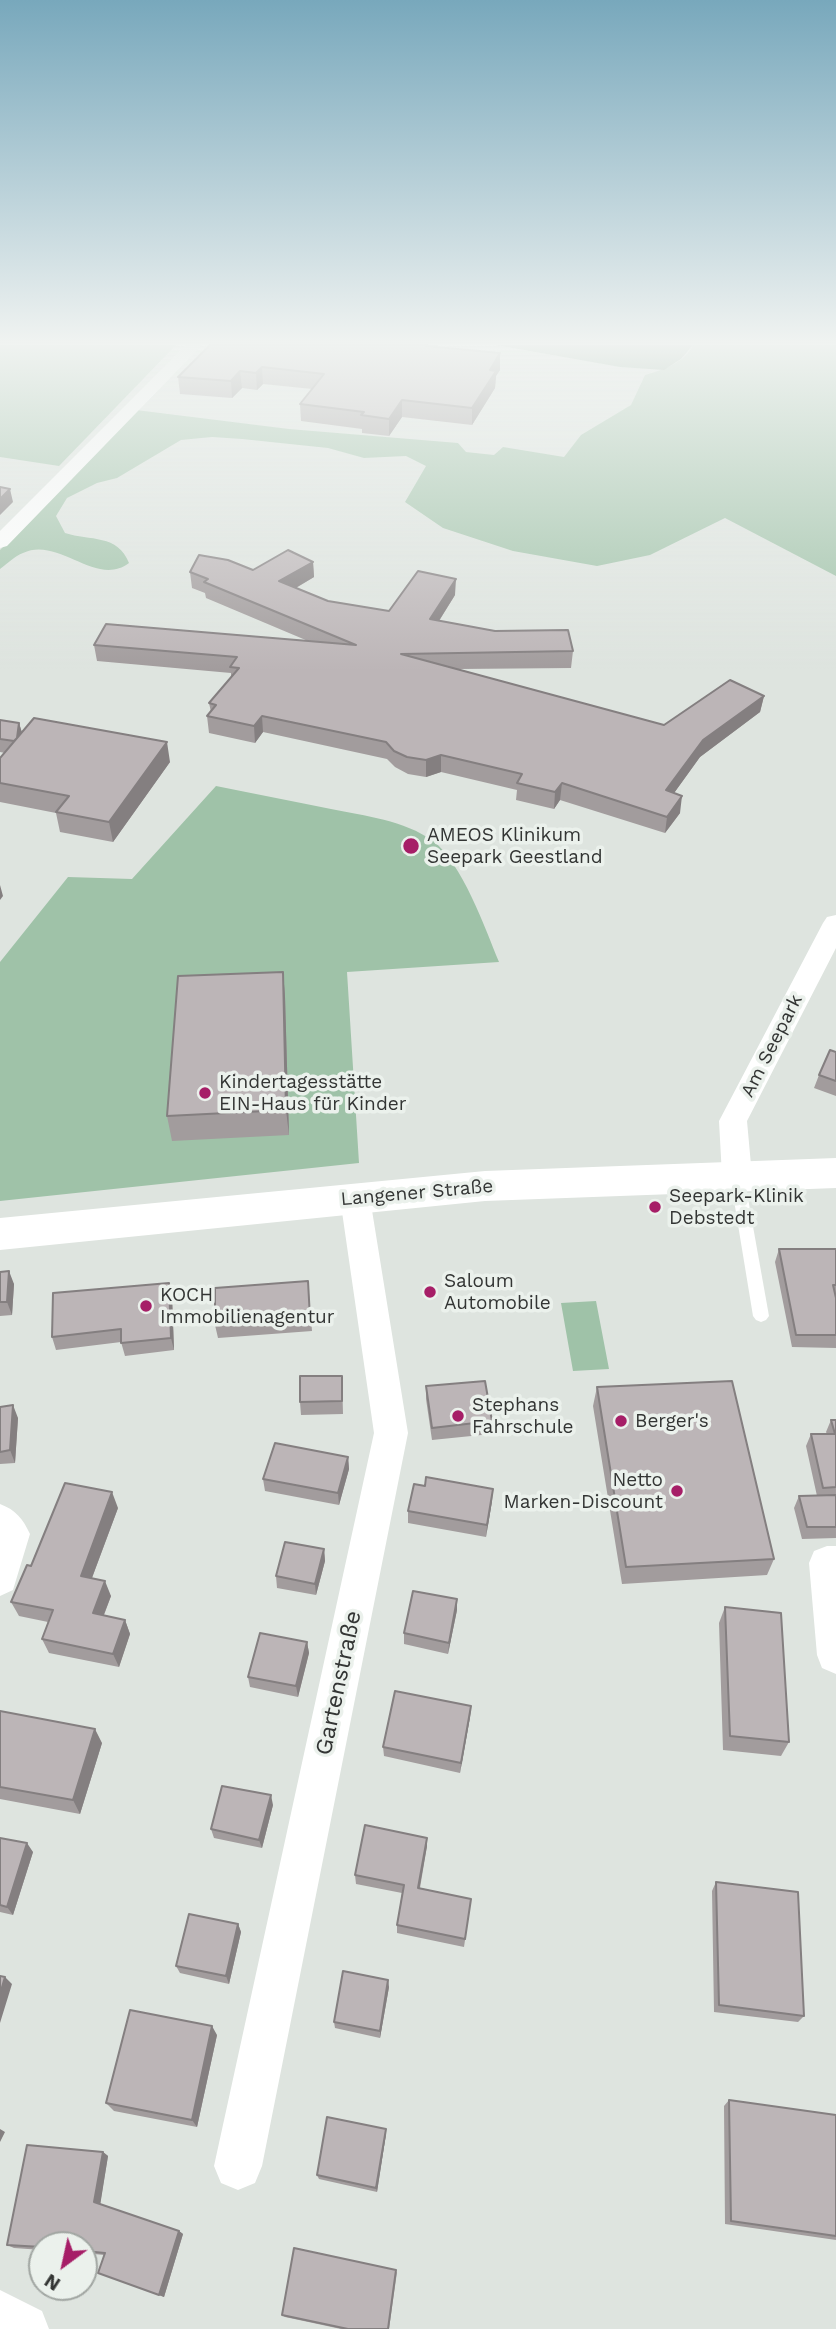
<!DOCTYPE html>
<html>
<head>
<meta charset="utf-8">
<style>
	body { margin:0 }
	#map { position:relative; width:836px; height:2329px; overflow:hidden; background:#dee4df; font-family:"Work Sans",sans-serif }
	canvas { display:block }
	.north { position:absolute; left:28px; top:2231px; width:70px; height:70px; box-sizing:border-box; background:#ebf1ec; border:2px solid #a1a6a2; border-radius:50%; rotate:213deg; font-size:19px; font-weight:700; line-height:28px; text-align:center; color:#333534 }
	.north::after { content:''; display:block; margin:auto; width:24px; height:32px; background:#a61e67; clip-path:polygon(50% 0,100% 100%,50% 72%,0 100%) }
</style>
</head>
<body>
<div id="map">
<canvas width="836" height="2329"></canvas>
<div class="north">N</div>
</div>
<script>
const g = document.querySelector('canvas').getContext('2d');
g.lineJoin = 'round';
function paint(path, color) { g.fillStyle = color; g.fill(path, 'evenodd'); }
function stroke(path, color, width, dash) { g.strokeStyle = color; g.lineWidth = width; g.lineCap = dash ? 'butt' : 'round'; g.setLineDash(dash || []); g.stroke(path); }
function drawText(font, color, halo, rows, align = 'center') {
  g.font = font + ' "Work Sans",sans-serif'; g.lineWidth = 7; g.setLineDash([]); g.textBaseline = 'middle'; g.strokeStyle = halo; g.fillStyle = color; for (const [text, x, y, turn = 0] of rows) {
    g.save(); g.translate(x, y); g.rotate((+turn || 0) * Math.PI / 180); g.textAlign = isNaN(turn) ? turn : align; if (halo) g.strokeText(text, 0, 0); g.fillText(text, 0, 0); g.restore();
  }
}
const green = new Path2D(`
	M0 345H176L59 466 0 457Z
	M693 345H836V576L725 518 650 555 597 566 513 551 443 528 405 502 426 466 406 456 364 458 328 448 242 439 212 437 181 440 117 478 97 483 67 498 56 516 65 533C90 541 118 534 129 563 96 588 59 536 23 553 15 556 7 564 0 569V550L136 410 289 429 458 443 466 452 494 455 503 447 564 457 581 435 631 405 645 375C662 370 685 363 693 345Z
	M216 786C254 794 293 801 331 809 365 816 404 820 433 841 462 863 485 928 499 962L347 972 359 1163 0 1201V962L68 877 132 879Z
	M596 1301 609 1369 573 1371 561 1303Z`);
const water = new Path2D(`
	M496 345H693L681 359 664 370 620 367Z`);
const lane = new Path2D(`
	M737 1171 742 1172 744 1176 769 1316 766 1320 761 1322 756 1320 753 1316 730 1176 732 1172Z`);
const street = new Path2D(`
	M186 345H202L7 546 0 548V531Z
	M836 915V948L747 1121 752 1176 748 1184 737 1187 726 1184 722 1176 719 1121 823 923 827 917Z
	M355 1186 366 1190 370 1198 408 1433 262 2166 255 2183 238 2190 221 2183 214 2166 374 1433 340 1198 344 1190Z
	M0 1504C16 1510 23 1519 30 1534L13 1590 0 1596Z
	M827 1546H836V1674L822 1668 817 1655 809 1563 814 1551Z
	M0 2290 42 2311 49 2329H0Z`);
const secondary = new Path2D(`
	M836 1158V1188L485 1201 0 1250V1218L485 1171Z`);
const wall = new Path2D(`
	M210 345 437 347 500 353V370L496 376 495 388 472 425 402 417 389 436 362 433V429L301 421 300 404 312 389 263 384 257 390 242 388 232 398 180 394 178 377Z
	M313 562 314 577 296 588 328 601 389 611 455 595 439 621 573 651 571 668 458 669 664 725 764 696 760 712 700 757 674 793 680 813 665 833 560 800 554 809 516 800 517 790 441 772 426 777 408 774 395 767 387 759 263 732 255 743 209 733 207 716 211 712 209 703 231 677V673L97 661 94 645 308 641 206 598 205 593 192 588 190 572 253 570Z
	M0 720 19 723 22 733 170 762 113 842 60 832 56 813 0 802V758L5 753 0 752Z
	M283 972 285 997 289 1135 172 1141 167 1116Z
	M836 1052V1096L814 1088 819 1075Z
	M779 1249H836V1348L792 1347 775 1262Z
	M0 1272 14 1284 12 1315 0 1316Z
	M308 1281 312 1331 218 1338 215 1325Z
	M172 1296 174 1350 125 1356 121 1342 56 1350 52 1337Z
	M342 1376 343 1414 301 1415 300 1402Z
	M426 1386 492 1421 491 1434 432 1440 426 1399Z
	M597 1387 774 1559 767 1575 622 1584 593 1406Z
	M0 1407 18 1418 15 1463 0 1464Z
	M831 1420H836V1538L802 1539 794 1508 799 1496H817L806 1446 811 1434H827L826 1432Z
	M348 1457 349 1469 339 1505 265 1491 263 1479Z
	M492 1501 486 1537 408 1523V1511Z
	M118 1508 92 1578 111 1596 104 1615 125 1620 130 1634 119 1667 49 1653 42 1639 48 1622 19 1616 11 1602 31 1566Z
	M324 1549 325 1561 316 1595 277 1588 276 1576Z
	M725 1607 789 1742 781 1756 723 1750 719 1623Z
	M457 1610 448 1654 404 1644V1633Z
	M307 1642 309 1653 298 1697 250 1687 248 1677Z
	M471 1706 470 1717 460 1773 384 1756 383 1747Z
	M0 1711 102 1743 80 1814 0 1799Z
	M273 1805 262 1848 214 1838 211 1829Z
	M0 1838 33 1852 13 1915 0 1912Z
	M427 1846 420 1888 471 1899 464 1947 397 1933V1925L402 1893 356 1884 355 1875Z
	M716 1882 804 2016 798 2022 714 2012 712 1891Z
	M238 1924 241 1932 229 1984 180 1973 176 1966Z
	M389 1987 380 2038 335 2028 334 2022Z
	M217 2035 197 2127 114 2111 106 2103Z
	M729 2100 836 2115V2240L725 2224 724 2106Z
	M386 2134 377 2192 319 2179 317 2175Z
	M103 2152 108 2156 100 2204 179 2231 183 2234 164 2297 98 2273 104 2255 84 2253V2245H42V2250L14 2248 7 2245Z
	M397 2272 389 2329H341L285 2317 282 2315Z`);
const shadedWall = new Path2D(`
	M427 345H438V347L426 346Z
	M500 353V370L496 376 495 388 472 425V408L490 370Z
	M262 367 263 384 257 390 256 373Z
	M240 371 242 388 232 398 231 381Z
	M402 400V417L389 436V419Z
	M10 489 13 502 0 515V499Z
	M313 562 314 577 280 597 279 581Z
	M456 579 455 595 430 635V619Z
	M764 696 760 712 700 757 664 807 666 790 703 740Z
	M262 716 263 732 255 743 254 726Z
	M19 723 23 736 16 741Z
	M167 742 170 762 113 842 109 822Z
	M441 755V772L426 777V760Z
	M562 783 560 800 554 809 555 792Z
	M682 796 680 813 665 833 667 817Z
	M0 885 3 896 0 900Z
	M283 972 285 997 289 1135 286 1110Z
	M9 1271 14 1284 12 1315 7 1302Z
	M169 1283 172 1296 174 1350 171 1338Z
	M13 1405 18 1418 15 1463 10 1450Z
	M348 1457 349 1469 339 1505 338 1493Z
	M493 1489 492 1501 486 1537 487 1525Z
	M112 1492 118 1508 87 1591 81 1576Z
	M324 1549 325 1561 316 1595 315 1584Z
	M105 1581 111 1596 99 1627 93 1613Z
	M457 1599V1610L448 1654 449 1643Z
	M125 1620 130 1634 119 1667 113 1654Z
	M307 1642 309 1653 298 1697 296 1686Z
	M471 1706 470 1717 460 1773 461 1763Z
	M95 1729 102 1743 80 1814 73 1800Z
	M271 1795 273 1805 262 1848 259 1840Z
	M427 1838V1846L418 1896V1888Z
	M27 1843 33 1852 13 1915 7 1907Z
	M238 1924 241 1932 229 1984 226 1976Z
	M5 1977 12 1984 0 2023V1994Z
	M388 1980 389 1987 380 2038V2031Z
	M212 2026 217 2035 197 2127 192 2120Z
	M0 2129 5 2132 0 2142Z
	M386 2129V2134L377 2192 376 2188Z
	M103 2152 108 2156 100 2206 94 2202Z
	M179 2231 183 2234 164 2297 159 2295Z`);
const building = new Path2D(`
	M210 345H427L426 346 500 353 490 370 496 371 472 408 402 400 389 419 361 415 364 412 300 404 324 374 262 367 256 373 240 371 231 381 178 377Z
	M0 487 10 489 0 499Z
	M288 550 313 562 279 581 328 601 389 611 418 571 456 579 430 619 495 631 568 630 573 651 401 654 664 725 730 680 764 696 703 740 666 790 682 796 667 817 562 783 555 792 517 783 522 774 441 755 426 760 407 757 394 751 386 742 262 716 254 726 207 716 216 705 209 703 239 668 230 667 237 657 94 645 106 624 356 645 204 582 208 579 190 572 199 555 228 560 253 570Z
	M34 718 167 742 109 822 56 812 69 796 0 783V758Z
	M0 720 19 723 17 738 14 741 0 739Z
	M283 972 286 1110 167 1116 178 976Z
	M830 1050 836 1052V1081L819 1075Z
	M779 1249H836V1285H833L836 1298V1335H796Z
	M9 1271 7 1302H0V1272Z
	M308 1281 310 1318 215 1325V1288Z
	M169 1283 171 1338 121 1343V1329L52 1337 53 1293Z
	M300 1376H342V1401L300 1402Z
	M485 1381 492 1421 432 1428 426 1386Z
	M732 1381 774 1559 626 1567 597 1387Z
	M13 1405 10 1450 0 1452V1407Z
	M831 1420H836V1487L823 1488 811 1434H835Z
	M275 1443 348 1457 338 1493 263 1479Z
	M426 1477 493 1489 487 1525 408 1511 414 1484 425 1486Z
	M65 1483 112 1492 81 1576 105 1581 93 1613 125 1620 113 1654 42 1639 53 1610 11 1602 27 1565 31 1566Z
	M836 1495V1527H807L799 1496Z
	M285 1542 324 1549 315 1584 276 1576Z
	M413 1591 457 1599 449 1643 404 1633Z
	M725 1607 781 1613 789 1742 730 1736Z
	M260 1633 307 1642 296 1686 248 1677Z
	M395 1691 471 1706 461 1763 383 1747Z
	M0 1711 95 1729 73 1800 0 1787Z
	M222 1786 271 1795 259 1840 211 1829Z
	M365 1825 427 1838 418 1888 471 1899 465 1939 397 1925 404 1885 355 1875Z
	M0 1838 27 1843 7 1907 0 1905Z
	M716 1882 798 1892 804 2016 719 2005Z
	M189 1914 238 1924 226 1976 176 1966Z
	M343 1971 388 1980 380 2031 334 2022Z
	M0 1976 5 1977 0 1994Z
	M130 2010 212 2026 192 2120 106 2103Z
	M729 2100 836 2115V2236L731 2221Z
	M327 2117 386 2129 376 2188 317 2175Z
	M27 2145 103 2152 94 2202 179 2231 159 2295 98 2273 105 2253 84 2251V2245H42V2247L7 2245Z
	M294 2248 396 2270 388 2329H348L282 2315Z`);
const markers = [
	[411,846,9,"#a61e67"],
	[205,1093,7,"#a61e67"],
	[655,1207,7,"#a61e67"],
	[430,1292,7,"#a61e67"],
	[146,1306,7,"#a61e67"],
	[458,1416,7,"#a61e67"],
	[621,1421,7,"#a61e67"],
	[677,1491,7,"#a61e67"]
];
const poiNames = [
	["AMEOS Klinikum",427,835],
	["Seepark Geestland",427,857],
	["Kindertagesstätte",219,1082],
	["EIN-Haus für Kinder",219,1104],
	["Seepark-Klinik",669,1196],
	["Debstedt",669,1218],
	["Saloum",444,1281],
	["Automobile",444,1303],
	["KOCH",160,1295],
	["Immobilienagentur",160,1317],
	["Stephans",472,1405],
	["Fahrschule",472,1427],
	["Berger's",635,1421],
	["Netto",663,1480,"right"],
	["Marken-Discount",663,1502,"right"]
];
const streetNames = [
	["Am Seepark",772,1046,-63],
	["Langener Straße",417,1193,-5]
];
const nearStreetnames = [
	["Gartenstraße",339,1683,-78]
];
paint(green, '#9fc2a8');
paint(water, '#70977b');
paint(lane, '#fff');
paint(street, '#fff');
paint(secondary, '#fff');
paint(wall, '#a29c9d');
paint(shadedWall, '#847f80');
paint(building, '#bcb5b7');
stroke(building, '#847f80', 2);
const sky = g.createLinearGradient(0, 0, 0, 671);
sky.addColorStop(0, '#78a8bc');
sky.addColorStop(0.51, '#f0f3f1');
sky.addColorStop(1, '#f0f3f100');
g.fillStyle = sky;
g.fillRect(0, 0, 836, 671);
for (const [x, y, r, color] of markers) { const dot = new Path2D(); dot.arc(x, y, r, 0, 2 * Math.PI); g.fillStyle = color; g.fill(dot); stroke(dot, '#ebf1ec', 2.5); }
drawText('19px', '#333534', '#ebf1ec', poiNames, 'left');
drawText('19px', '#333534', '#ebf1ec', streetNames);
drawText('23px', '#333534', '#ebf1ec', nearStreetnames);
</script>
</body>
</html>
